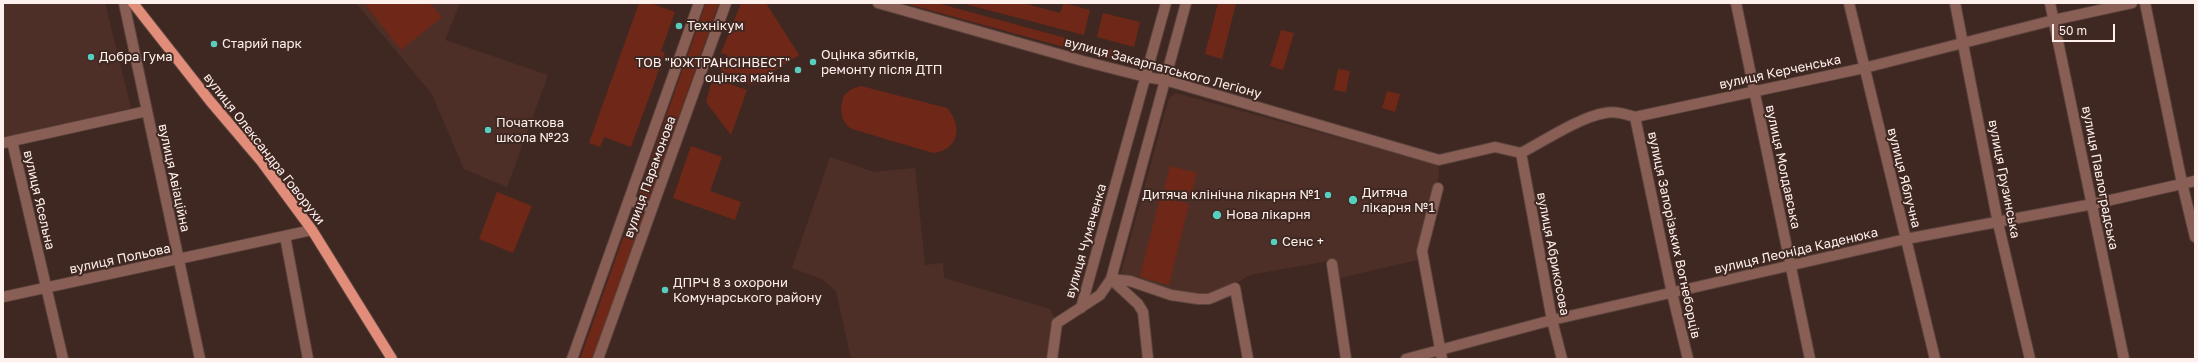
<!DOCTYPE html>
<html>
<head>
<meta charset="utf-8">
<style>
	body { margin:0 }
	#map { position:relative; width:2198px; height:362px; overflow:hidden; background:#402822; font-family:"Golos Text",sans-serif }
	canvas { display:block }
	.frame { position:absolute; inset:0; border:4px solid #fef0ed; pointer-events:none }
	.scale { position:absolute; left:2052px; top:24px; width:63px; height:18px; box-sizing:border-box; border:2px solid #fef0ed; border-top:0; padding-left:5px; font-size:12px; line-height:14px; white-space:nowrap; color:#fef0ed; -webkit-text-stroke:3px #402822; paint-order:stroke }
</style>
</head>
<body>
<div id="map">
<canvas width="2198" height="362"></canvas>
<div class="frame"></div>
<div class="scale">50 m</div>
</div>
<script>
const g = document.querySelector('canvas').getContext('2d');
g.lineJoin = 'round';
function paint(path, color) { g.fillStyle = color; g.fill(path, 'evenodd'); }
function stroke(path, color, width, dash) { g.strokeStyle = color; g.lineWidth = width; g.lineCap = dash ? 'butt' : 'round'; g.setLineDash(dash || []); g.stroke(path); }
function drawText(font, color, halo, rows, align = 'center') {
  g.font = font + ' "Golos Text",sans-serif'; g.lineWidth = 4; g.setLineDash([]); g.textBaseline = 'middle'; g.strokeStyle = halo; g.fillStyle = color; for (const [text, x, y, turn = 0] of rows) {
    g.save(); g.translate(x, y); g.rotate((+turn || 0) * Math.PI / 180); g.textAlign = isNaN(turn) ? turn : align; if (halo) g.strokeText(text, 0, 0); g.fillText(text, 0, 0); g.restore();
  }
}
const built = new Path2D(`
	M3 3H105L131 108 3 138Z
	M356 3H460L445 40 548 75 507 187 464 169 432 94Z
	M1176 93 1438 165 1439 175 1421 259 1336 279 1333 260 1250 275 1216 295 1179 294 1121 273 1169 98Z
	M830 157 874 172 915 168 925 265 943 263 944 278 1050 309 1057 323 1049 359H851L836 291 822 279 792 268Z`);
const green = new Path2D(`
	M364 3H430L442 17 401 50Z
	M639 3H650L675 12 661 51 665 53 631 147 604 137 600 147 589 143Z
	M706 3H719L649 201 645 202 638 196Z
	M741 3H766L799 55 752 85 720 74 727 55 721 53Z
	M904 3H937L1084 43 1082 52Z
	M961 3H1023L1060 13 1064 3 1090 10 1084 35Z
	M1218 3H1236L1222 59 1205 54Z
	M1103 13 1140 22 1134 47 1097 37Z
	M1281 30 1294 33 1283 70 1270 66Z
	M1097 46 1125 53 1123 62 1094 54Z
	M1338 69 1350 71 1346 92 1334 90Z
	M721 81 747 90 731 135 706 102 711 84Z
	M861 86 947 108C963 126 959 150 933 153L852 129C839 121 840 108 844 95L852 89Z
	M1387 91 1400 94 1395 112 1382 108Z
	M691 146 722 157 710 191 741 202 735 220 673 198Z
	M1170 166 1197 173 1191 196 1164 189Z
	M497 192 532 206 513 253 479 239Z
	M1160 197 1189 204 1169 285 1140 277Z
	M636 210 644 214 643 219 594 359H580L632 213Z`);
const minor = new Path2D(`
	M124 3 200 359
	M878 3 1083 61 1146 77 1165 80 1439 160 1495 147 1521 153C1544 141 1580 117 1605 113 1615 111 1625 114 1635 117L1864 68 2054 20 2132 3
	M1736 3 1810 359
	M1849 3 1935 359
	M1955 3 1998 223 2030 359
	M2050 3 2124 359
	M2145 3 2182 183 2195 237
	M1635 117 1672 293 1688 359
	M12 141 63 359
	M3 143 147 111
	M1521 153 1552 320 1562 359
	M1438 188 1422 251 1442 359
	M629 200 652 208
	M285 236 308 359
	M1332 264 1346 359
	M1111 279 1130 281 1171 295 1198 299H1209L1235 288 1248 359
	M1111 279 1138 304 1143 312 1148 359
	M3 297 312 230
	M1081 308 1166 3
	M572 359 699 3
	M598 359 726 3
	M1052 359 1057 323 1100 295 1111 279 1186 3
	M1406 359 1552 320 1906 239 2093 204 2195 181`);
const major = new Path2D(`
	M133 3 210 101 261 161 312 230 392 359`);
const markers = [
	[679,26,4,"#58cebf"],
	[214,44,4,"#58cebf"],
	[91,57,4,"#58cebf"],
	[813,62,4,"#58cebf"],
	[798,70,4,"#58cebf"],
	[488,130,4,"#58cebf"],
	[1328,195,4,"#58cebf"],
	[1353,200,5,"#58cebf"],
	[1217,215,5,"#58cebf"],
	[1274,242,4,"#58cebf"],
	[665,290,4,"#58cebf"]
];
const poiNames = [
	["Технікум",687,26],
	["Старий парк",222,44],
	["Оцінка збитків,",821,55],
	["ремонту після ДТП",821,70],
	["Добра Гума",99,57],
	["ТОВ \"ЮЖТРАНСІНВЕСТ\"",790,63,"right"],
	["оцінка майна",790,78,"right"],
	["Початкова",496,123],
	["школа №23",496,138],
	["Дитяча",1362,193],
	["лікарня №1",1362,208],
	["Дитяча клінічна лікарня №1",1320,195,"right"],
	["Нова лікарня",1226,215],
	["Сенс +",1282,242],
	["ДПРЧ 8 з охорони",673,283],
	["Комунарського району",673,298]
];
const streetNames = [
	["вулиця Закарпатського Легіону",1163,68,15],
	["вулиця Керченська",1780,72,-12],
	["вулиця Олександра Говорухи",264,149,52],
	["вулиця Молдавська",1783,167,78],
	["вулиця Парамонова",650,177,-70],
	["вулиця Авіаційна",174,178,78],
	["вулиця Яблучна",1904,178,76],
	["вулиця Павлоградська",2100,178,79],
	["вулиця Грузинська",2004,179,79],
	["вулиця Ясельна",39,200,77],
	["вулиця Запорізьких Вогнеборців",1674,235,78],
	["вулиця Чумаченка",1086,241,-74],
	["вулиця Леоніда Каденюка",1796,251,-13],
	["вулиця Абрикосова",1553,254,79],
	["вулиця Польова",120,259,-12]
];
paint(built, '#4e2f28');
paint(green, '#6f2717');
stroke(minor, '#5b443e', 12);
stroke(major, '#5b443e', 12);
stroke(minor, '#895f55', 10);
stroke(major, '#e18d79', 10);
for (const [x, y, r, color] of markers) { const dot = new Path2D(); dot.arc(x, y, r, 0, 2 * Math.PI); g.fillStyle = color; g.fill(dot); stroke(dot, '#402822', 1.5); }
drawText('13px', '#fef0ed', '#402822', poiNames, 'left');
drawText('13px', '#fef0ed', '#402822', streetNames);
</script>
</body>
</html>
